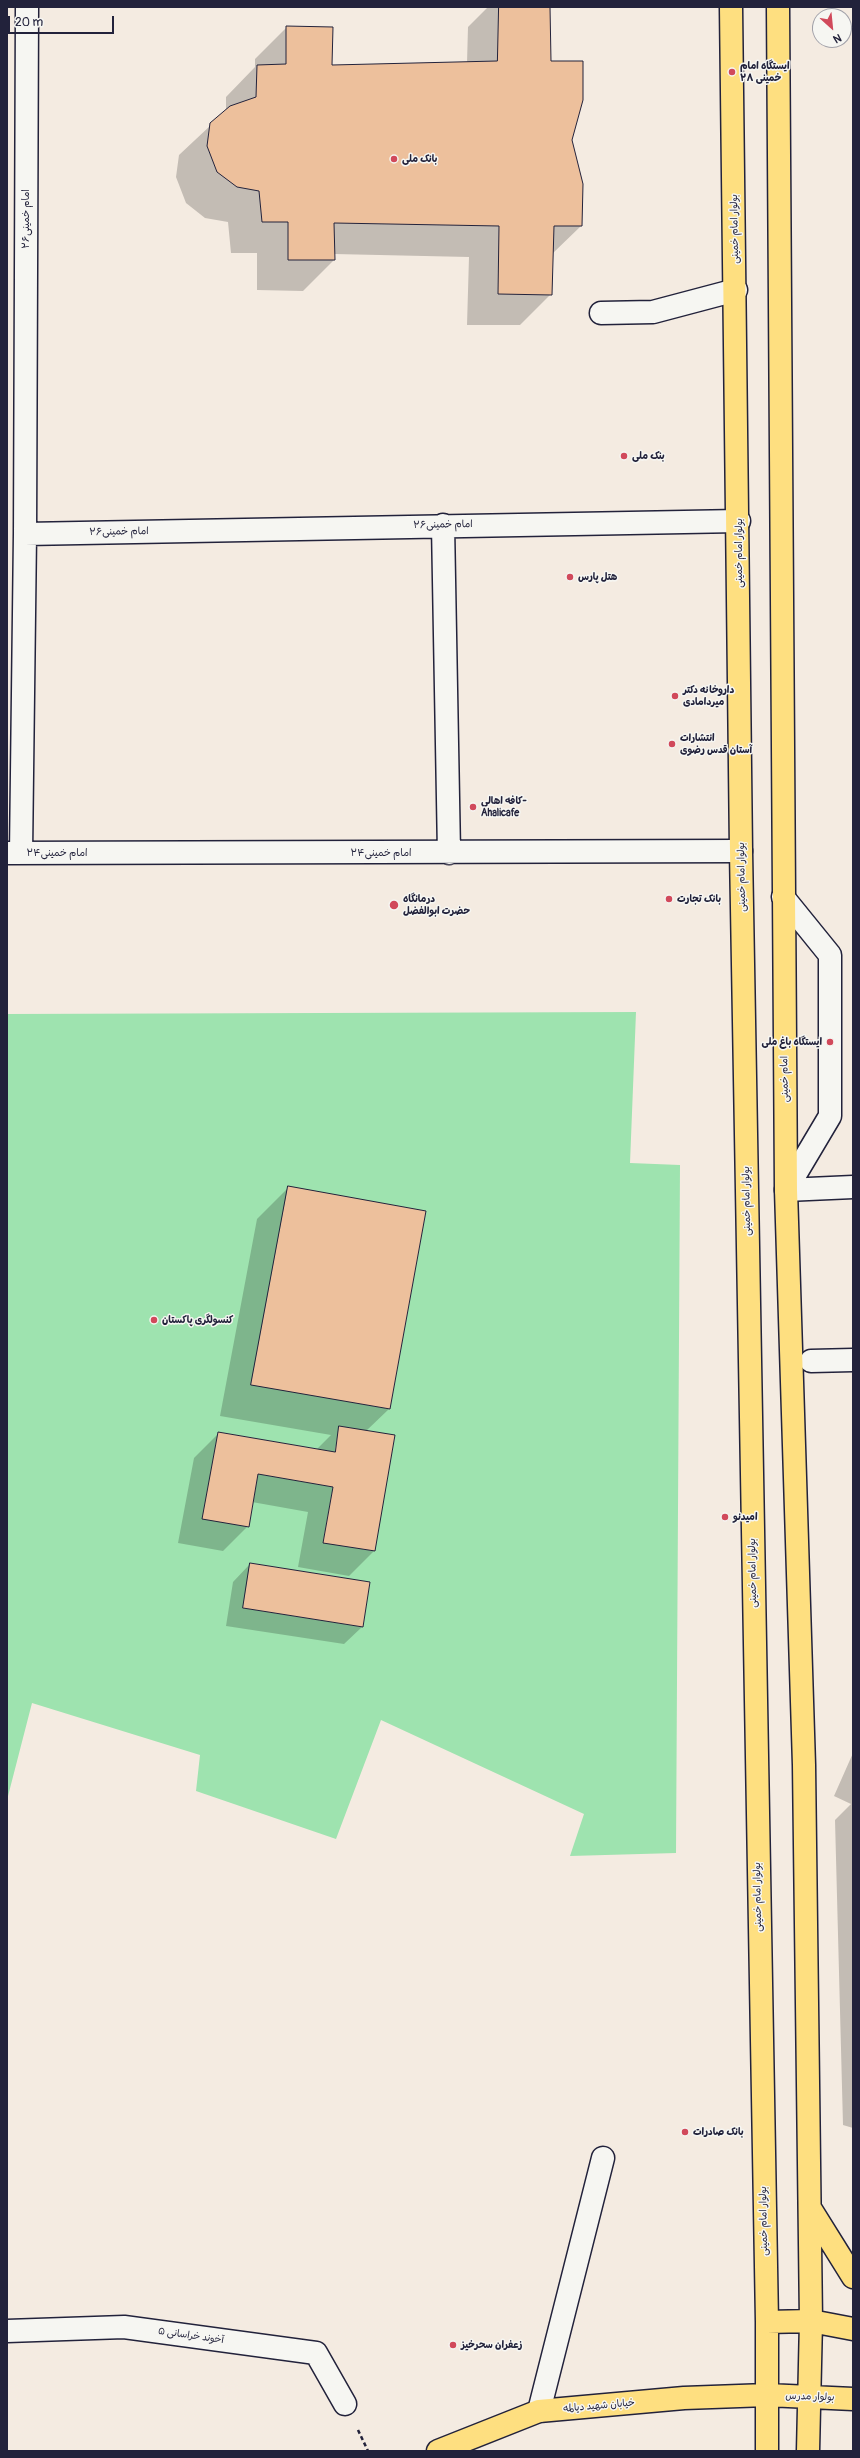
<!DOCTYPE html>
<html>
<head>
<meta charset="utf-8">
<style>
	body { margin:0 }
	#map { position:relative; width:860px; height:2458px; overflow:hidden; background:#f4ebe1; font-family:Pangolin,sans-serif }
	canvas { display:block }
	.frame { position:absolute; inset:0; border:8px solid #22223b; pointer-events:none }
	.north { position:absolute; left:812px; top:8px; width:40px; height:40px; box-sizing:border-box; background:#f6f6f2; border:1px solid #a1a1a9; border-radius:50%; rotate:153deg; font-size:11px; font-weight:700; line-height:16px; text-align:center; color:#22223b }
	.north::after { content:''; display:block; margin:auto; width:14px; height:18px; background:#d1495b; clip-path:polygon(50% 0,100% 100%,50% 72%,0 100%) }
	.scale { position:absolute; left:8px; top:16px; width:106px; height:18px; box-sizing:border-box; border:2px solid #22223b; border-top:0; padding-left:5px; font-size:12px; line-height:14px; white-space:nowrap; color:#22223b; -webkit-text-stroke:3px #f6f6f2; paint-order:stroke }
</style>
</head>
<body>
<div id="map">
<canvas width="860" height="2458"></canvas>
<div class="frame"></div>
<div class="north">N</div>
<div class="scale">20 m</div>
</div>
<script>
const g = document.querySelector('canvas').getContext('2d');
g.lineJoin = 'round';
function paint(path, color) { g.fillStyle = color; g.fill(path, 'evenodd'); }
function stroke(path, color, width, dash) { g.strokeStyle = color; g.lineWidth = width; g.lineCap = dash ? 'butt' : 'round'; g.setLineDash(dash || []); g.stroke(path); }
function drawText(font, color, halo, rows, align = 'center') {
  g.font = font + ' Pangolin,"Playpen Sans Arabic",sans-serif'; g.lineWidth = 3; g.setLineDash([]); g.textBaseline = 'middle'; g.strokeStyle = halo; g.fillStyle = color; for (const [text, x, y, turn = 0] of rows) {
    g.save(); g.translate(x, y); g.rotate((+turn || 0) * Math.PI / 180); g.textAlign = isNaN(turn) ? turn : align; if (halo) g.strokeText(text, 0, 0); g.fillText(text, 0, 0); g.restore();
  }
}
const green = new Path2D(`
	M636 1012 630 1163 680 1165 676 1853 570 1856 584 1814 381 1720 336 1839 196 1791 200 1755 32 1703 7 1800V1014ZM288 1187 426 1211 390 1409 251 1384ZM339 1426 395 1436 374 1551 323 1542 333 1487 258 1474 249 1527 203 1518 218 1432 335 1452ZM250 1563 370 1582 363 1627 243 1608Z`);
const shadow = new Path2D(`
	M488 7H549L550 62 571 140 581 226 552 254 551 294 520 325H467L469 257 334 254V260L303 291 257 290V253H231L228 222 205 218 186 203 176 177 179 155 226 111V97L255 67V59L287 27 331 66 467 63 468 27Z
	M288 1188 425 1212 389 1409 366 1431 394 1436 374 1551 349 1576 298 1567 308 1512 252 1502 248 1526 223 1551 178 1543 194 1458 219 1433 316 1450 331 1435 220 1416 257 1219Z
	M250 1564 369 1583 362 1627 344 1644 226 1626 233 1582Z
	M853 1753V2128L843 2125 835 1820 851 1804 834 1796Z`);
const building = new Path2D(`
	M499 7H550L551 61H583V100L572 140 583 184 582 226H554L552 295 498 294 499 226 334 223 335 260H288V222H262L259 191 237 187 217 172 207 146 210 123 230 106 256 97 257 65 286 64V26L333 27 332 65 497 61Z
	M288 1186 426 1211 390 1409 251 1385Z
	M339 1426 395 1435 375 1551 323 1543 333 1487 258 1474 249 1527 202 1519 218 1432 335 1452Z
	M250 1563 370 1582 363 1627 243 1608Z`);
const path = new Path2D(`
	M358 2430 368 2451`);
const minor = new Path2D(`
	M601 313 653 312 736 290
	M443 525 449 853
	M25 534 739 521
	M7 853 741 851
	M21 853 25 534 27 7
	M783 897 830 955V1116L786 1190
	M786 1190 853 1187
	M811 1361 853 1360
	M7 2331 124 2327 316 2353 345 2404
	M539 2411 603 2158`);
const major = new Path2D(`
	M731 7 741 851 767 2322V2451
	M778 7 786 1190 804 1765 811 2321 808 2451
	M810 2208 853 2277
	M767 2322 811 2321 853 2329
	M438 2451 539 2411 684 2398 767 2395 853 2399`);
const markers = [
	[732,72,4,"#d1495b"],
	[394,159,4,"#d1495b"],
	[624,456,4,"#d1495b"],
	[570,577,4,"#d1495b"],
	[675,696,4,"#d1495b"],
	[672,744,4,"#d1495b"],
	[473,807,4,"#d1495b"],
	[669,899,4,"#d1495b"],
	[394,905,5,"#d1495b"],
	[830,1042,4,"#d1495b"],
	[154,1320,4,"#d1495b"],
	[725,1517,4,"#d1495b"],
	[685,2132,4,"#d1495b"],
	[453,2345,4,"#d1495b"]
];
const poiNames = [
	["ایستگاه امام",740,66],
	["خمینی ۲۸",740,78],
	["بانک ملی",402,159],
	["بنک ملی",632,456],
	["هتل پارس",578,577],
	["داروخانه دکتر",683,690],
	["میردامادی",683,702],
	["انتشارات",680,738],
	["آستان قدس رضوی",680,750],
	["کافه اهالی-",481,801],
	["Ahalicafe",481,813],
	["درمانگاه",403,899],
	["حضرت ابوالفضل",403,911],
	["بانک تجارت",677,899],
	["ایستگاه باغ ملی",822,1042,"right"],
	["کنسولگری پاکستان",162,1320],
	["امیدنو",733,1517],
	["بانک صادرات",693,2132],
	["زعفران سحرخیز",461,2345]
];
const streetNames = [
	["امام خمینی۲۶",26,219,-90],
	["بولوار امام خمینی",735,229,-91],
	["امام خمینی۲۶",443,525,-1],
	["امام خمینی۲۶",119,532,-1],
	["بولوار امام خمینی",739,553,-90],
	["امام خمینی۲۴",57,853],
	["امام خمینی۲۴",381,853],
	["بولوار امام خمینی",742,877,-91],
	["امام خمینی",785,1079,-91],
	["بولوار امام خمینی",747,1201,-91],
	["بولوار امام خمینی",753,1573,-91],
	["بولوار امام خمینی",758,1897,-91],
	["بولوار امام خمینی",764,2221,-91],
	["آخوند خراسانی ۵",191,2336,8],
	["بولوار مدرس",810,2397,2],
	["خیابان شهید دیالمه",599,2406,-5]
];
paint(green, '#9ee3af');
paint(shadow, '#0003');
paint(building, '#edc09c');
stroke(building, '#22223b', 1);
stroke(minor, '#22223b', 25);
stroke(major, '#22223b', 25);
stroke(path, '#22223b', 2.5, [4, 3]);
stroke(minor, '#f6f6f2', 22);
stroke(major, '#fedf80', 22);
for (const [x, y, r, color] of markers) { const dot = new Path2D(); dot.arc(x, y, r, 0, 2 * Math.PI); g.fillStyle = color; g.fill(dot); stroke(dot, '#f6f6f2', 1.5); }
drawText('bold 10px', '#22223b', '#f6f6f2', poiNames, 'left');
drawText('10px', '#22223b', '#f6f6f2', streetNames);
</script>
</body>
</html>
